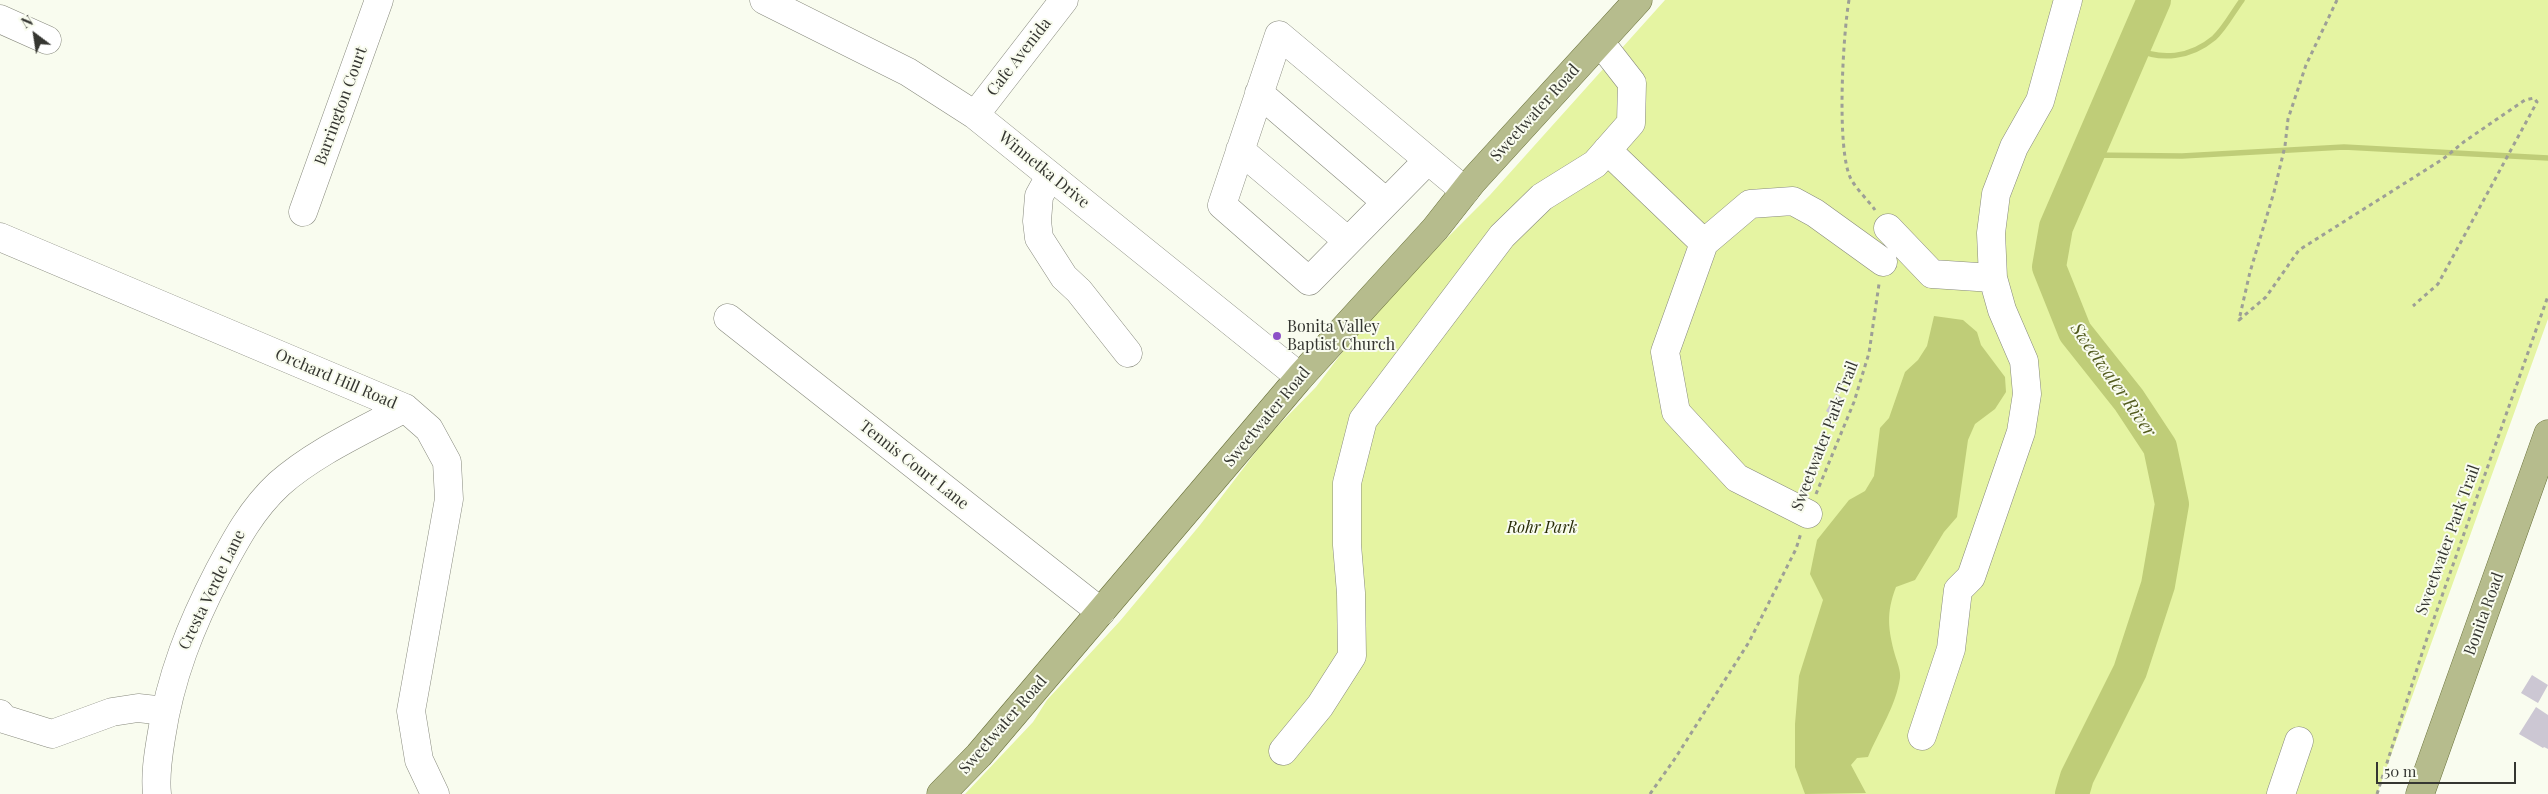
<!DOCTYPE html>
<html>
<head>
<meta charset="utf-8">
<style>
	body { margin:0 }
	#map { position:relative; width:2548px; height:794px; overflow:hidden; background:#f9fcef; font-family:"Playfair Display",serif }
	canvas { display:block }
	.north { position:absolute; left:10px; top:10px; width:50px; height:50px; -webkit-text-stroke:4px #f9fcef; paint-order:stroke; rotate:329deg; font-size:14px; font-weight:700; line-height:20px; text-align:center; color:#353631 }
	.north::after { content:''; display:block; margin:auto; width:18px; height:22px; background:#353631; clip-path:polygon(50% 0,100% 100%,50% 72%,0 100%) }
	.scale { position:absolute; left:2376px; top:762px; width:140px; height:22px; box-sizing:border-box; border:2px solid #353631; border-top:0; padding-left:6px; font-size:15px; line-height:18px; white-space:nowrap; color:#353631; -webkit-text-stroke:4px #f9fcef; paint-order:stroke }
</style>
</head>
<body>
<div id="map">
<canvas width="2548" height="794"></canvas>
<div class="north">N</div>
<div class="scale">50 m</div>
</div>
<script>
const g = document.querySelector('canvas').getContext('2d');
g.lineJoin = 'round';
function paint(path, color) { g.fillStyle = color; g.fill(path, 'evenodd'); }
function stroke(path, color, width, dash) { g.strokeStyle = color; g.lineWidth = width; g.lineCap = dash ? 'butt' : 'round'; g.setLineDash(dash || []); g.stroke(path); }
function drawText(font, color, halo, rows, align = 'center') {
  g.font = font + ' "Playfair Display",serif'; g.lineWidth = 4; g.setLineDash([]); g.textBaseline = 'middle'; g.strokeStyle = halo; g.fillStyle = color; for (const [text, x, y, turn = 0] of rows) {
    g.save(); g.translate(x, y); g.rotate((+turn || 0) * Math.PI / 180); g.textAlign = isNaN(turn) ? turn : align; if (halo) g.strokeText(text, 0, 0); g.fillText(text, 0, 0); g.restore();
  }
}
const green = new Path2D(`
	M1665 0H2548V319L2377 794H965L1033 722 1047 700 1120 621 1200 525 1268 436 1316 387 1350 342 1411 274 1490 195Z`);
const water = new Path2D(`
	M1934 316 1963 320 1977 332 1981 345 2005 377 2006 392 1995 409 1975 424 1968 440 1957 517 1944 532 1915 580 1896 587C1886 613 1888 629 1895 655 1897 662 1901 671 1900 678 1896 706 1879 731 1868 757L1857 758 1851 765 1866 793 1805 794 1795 767V724L1799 676 1823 600 1810 574 1817 540 1849 500 1865 491 1874 476 1880 428 1889 418 1905 372 1918 360 1927 346Z`);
const stream = new Path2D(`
	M2134 48C2161 61 2190 58 2214 38 2225 28 2233 12 2242 0
	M2087 155 2182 156 2344 147 2548 158`);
const river = new Path2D(`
	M2072 794 2077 777 2130 671 2158 585 2172 504 2160 447 2129 400 2075 332 2049 267 2056 227 2154 0`);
const building = new Path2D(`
	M1836 394 1845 400 1835 418 1826 411Z
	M2532 675 2548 685 2538 703 2521 693Z
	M2536 707 2548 715V749L2544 747 2543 748 2519 734Z`);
const path = new Path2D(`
	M1849 0C1843 34 1836 151 1851 179 1857 190 1868 200 1875 210
	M2337 0 2306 65 2288 119 2285 146 2274 192 2250 272 2239 320 2266 297 2299 250 2443 159 2465 141 2525 100 2534 98 2537 102 2438 284 2413 306
	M1816 494 1854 402 1869 353 1879 284
	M1650 794 1676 757 1749 642 1796 549 1801 533
	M2377 794 2425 644 2548 296`);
const minor = new Path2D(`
	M764 0 908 72 975 115 1300 377
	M0 19 47 40
	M1259 93 1386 202
	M975 115 1064 0
	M1240 150 1348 241
	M1607 150 1704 243 1665 352 1676 412 1737 478 1808 514
	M1428 160 1309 281 1222 205 1279 35 1465 191
	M1050 176 1039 196 1037 221 1039 238 1064 277 1079 291 1128 353
	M303 212 379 0
	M1888 228 1932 274 1993 278
	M0 237 405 408 429 429 447 462 449 499 411 711 419 760 435 794
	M1704 243 1750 204 1793 201 1815 213 1883 262
	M728 318 1101 612
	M0 714 4 719 52 734 112 712 138 708 165 711
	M1922 736 1951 649 1958 590 1971 577 2021 432 2027 394 2024 361 2002 310 1993 278 1991 233 1996 194 2014 147 2040 101 2068 0
	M1283 751 1320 706 1352 656 1351 593 1347 545V483L1363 420 1502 236 1542 197 1595 164 1631 123 1632 83 1600 42
	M157 794C155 775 158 756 161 738 170 677 191 625 219 571 236 539 252 509 279 484 315 452 363 431 405 408
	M2281 794 2299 741`);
const major = new Path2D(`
	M941 794 979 755 1300 377 1435 229 1472 182 1638 0
	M2420 794 2548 434`);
const markers = [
	[1277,336,5,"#8d51c7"]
];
const streetNames = [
	["Cafe Avenida",1019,57,-52],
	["Barrington Court",341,106,-70],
	["Sweetwater Road",1535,113,-48],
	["Winnetka Drive",1044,170,39],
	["Orchard Hill Road",336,379,23],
	["Sweetwater Road",1267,417,-50],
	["Sweetwater Park Trail",1825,436,-69],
	["Tennis Court Lane",914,465,38],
	["Sweetwater Park Trail",2448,540,-70],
	["Cresta Verde Lane",212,590,-64],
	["Bonita Road",2484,614,-70],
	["Sweetwater Road",1003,725,-49]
];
const poiNames = [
	["Bonita Valley",1287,327],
	["Baptist Church",1287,345]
];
const parkNames = [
	["Rohr Park",1542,528]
];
const waterNames = [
	["Sweetwater River",2113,380,55]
];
paint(green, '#e5f4a2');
paint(water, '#bfcd78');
stroke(stream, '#bfcd78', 5.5);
stroke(river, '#bfcd78', 34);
paint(building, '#ccc7d3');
stroke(minor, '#87897d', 29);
stroke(major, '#69703b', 29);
stroke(path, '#9d9f96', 3, [4, 4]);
stroke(minor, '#fff', 28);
stroke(major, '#b6bc8d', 28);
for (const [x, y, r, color] of markers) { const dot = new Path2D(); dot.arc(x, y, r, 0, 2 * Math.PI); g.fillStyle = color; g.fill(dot); stroke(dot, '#f9fcef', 2); }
drawText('16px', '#353631', '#f9fcef', streetNames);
drawText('16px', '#353631', '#f9fcef', poiNames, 'left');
drawText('italic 16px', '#282c07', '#f9fcef', parkNames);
drawText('italic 18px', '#535c1f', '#f9fcef', waterNames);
</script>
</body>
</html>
